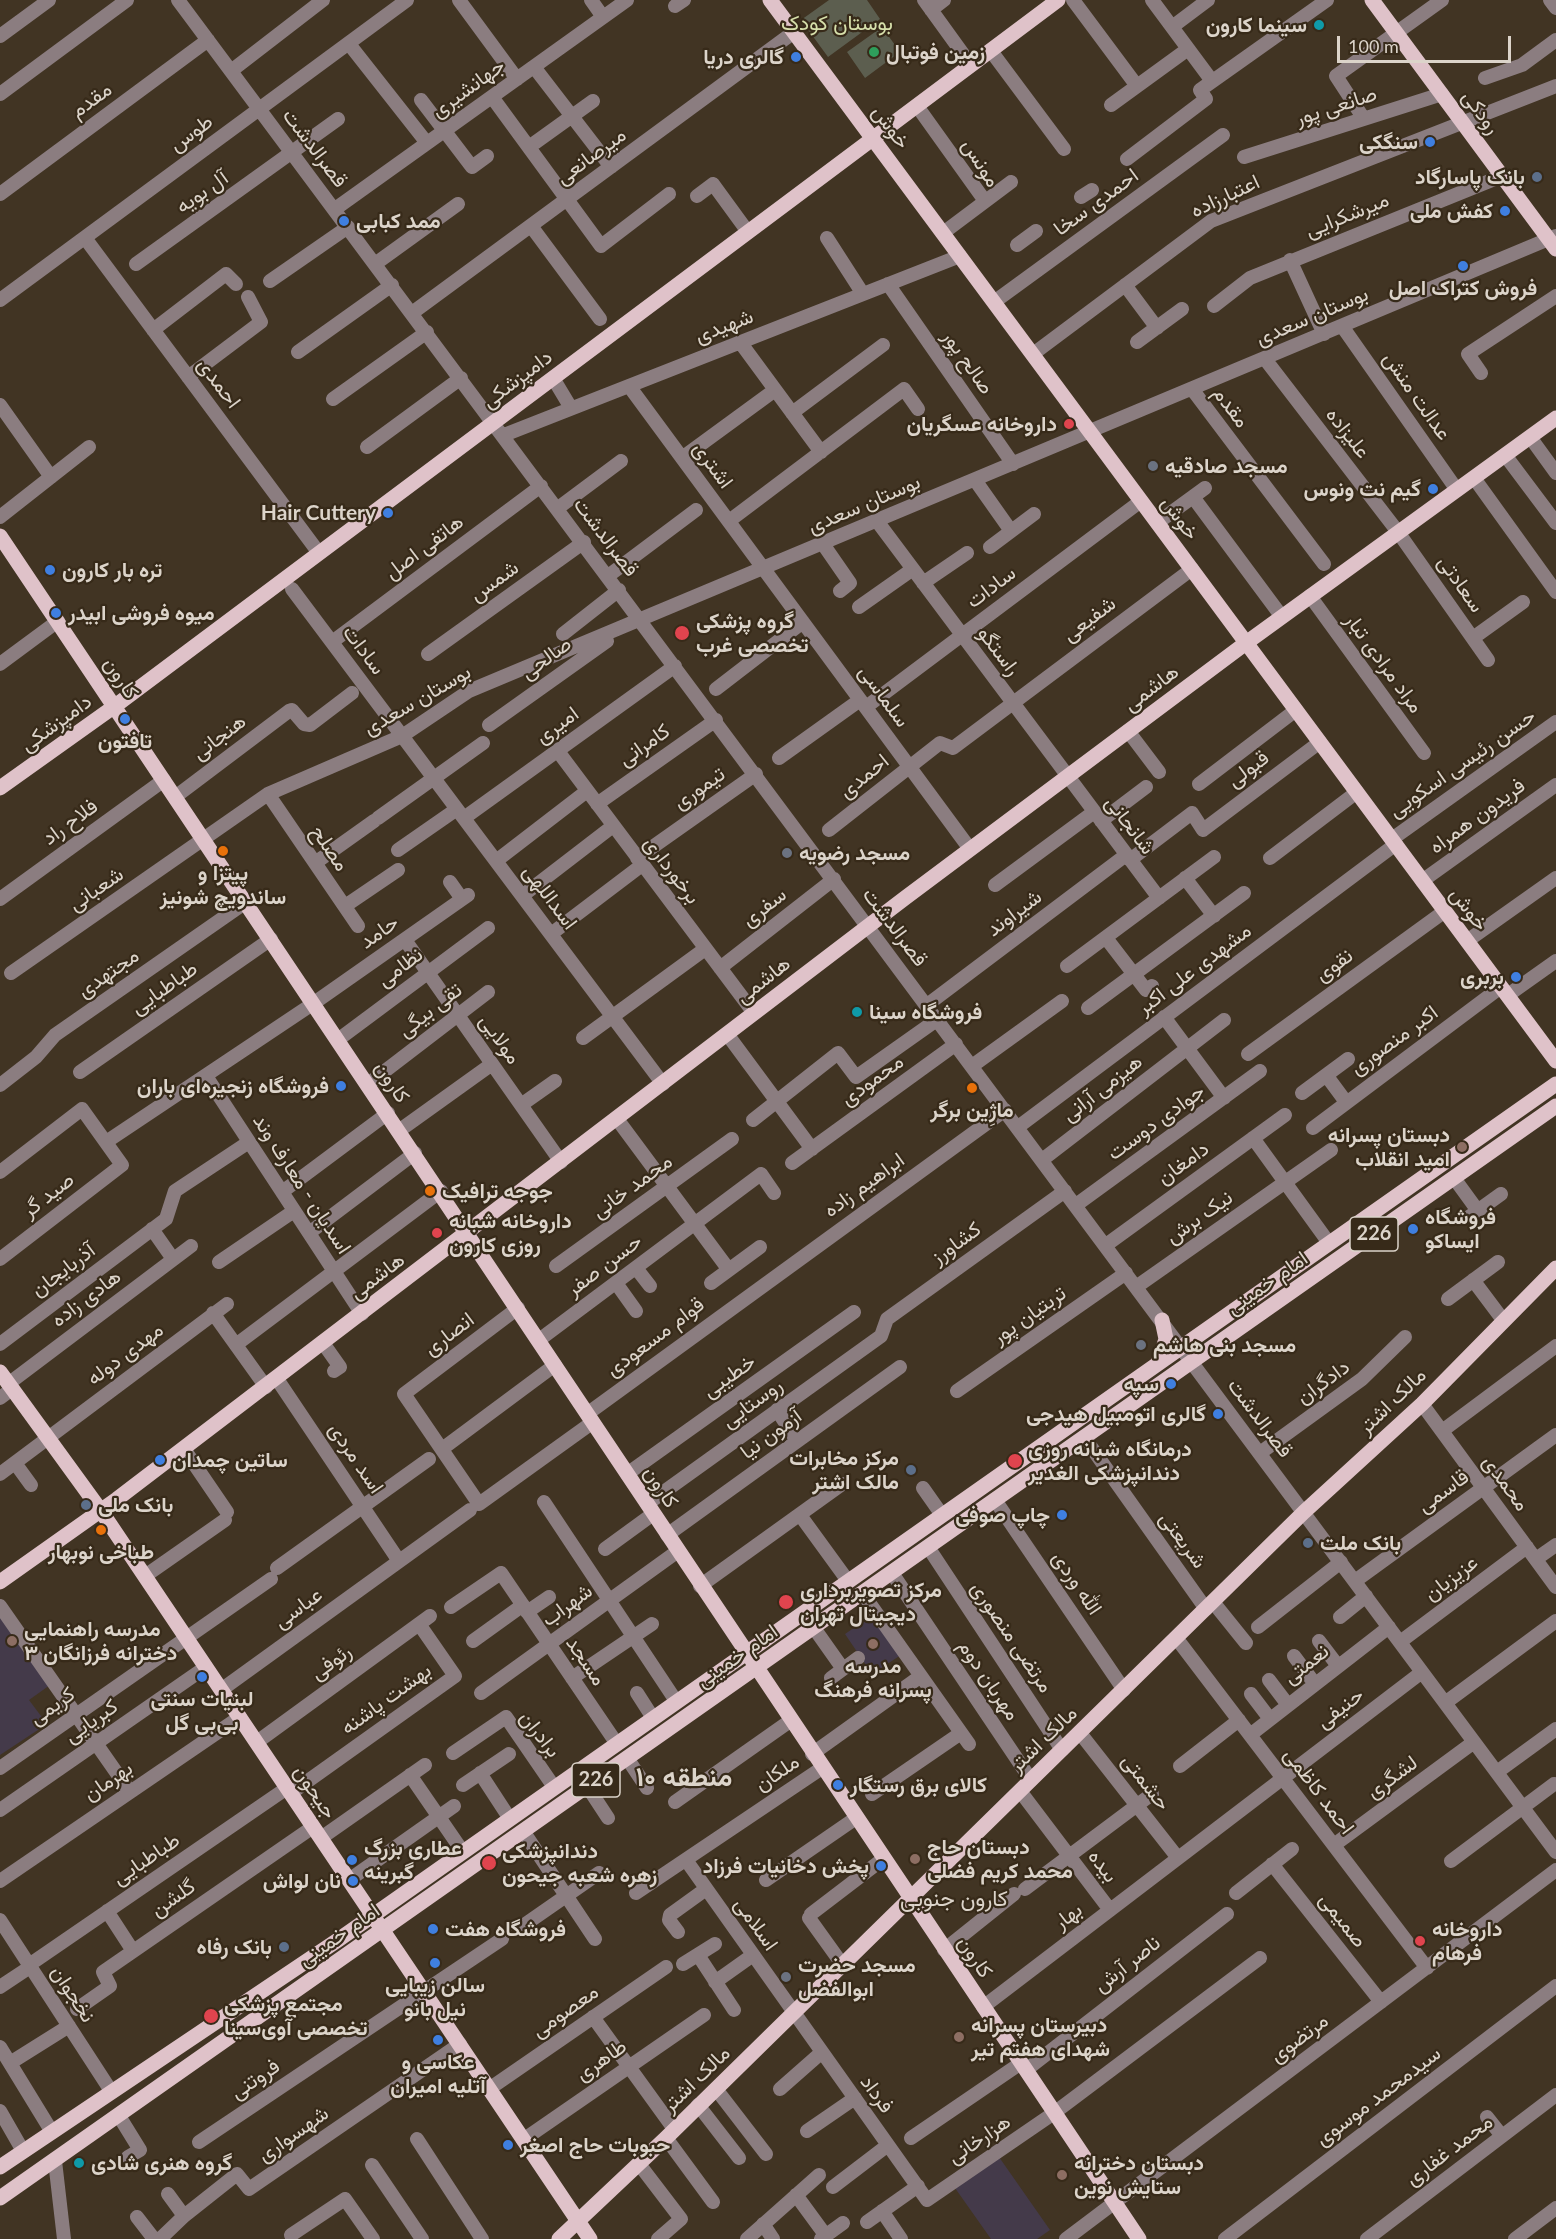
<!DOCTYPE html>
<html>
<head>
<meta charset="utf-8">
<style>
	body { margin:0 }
	#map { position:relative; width:1556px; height:2239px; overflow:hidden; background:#413423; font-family:Lato,sans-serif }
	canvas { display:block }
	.scale { position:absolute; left:1337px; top:36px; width:174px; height:27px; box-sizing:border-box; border:3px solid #dcd4ca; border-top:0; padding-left:8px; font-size:18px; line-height:21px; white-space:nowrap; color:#dcd4ca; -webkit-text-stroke:4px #372a19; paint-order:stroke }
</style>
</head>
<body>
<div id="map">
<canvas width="1556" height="2239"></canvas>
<div class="scale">100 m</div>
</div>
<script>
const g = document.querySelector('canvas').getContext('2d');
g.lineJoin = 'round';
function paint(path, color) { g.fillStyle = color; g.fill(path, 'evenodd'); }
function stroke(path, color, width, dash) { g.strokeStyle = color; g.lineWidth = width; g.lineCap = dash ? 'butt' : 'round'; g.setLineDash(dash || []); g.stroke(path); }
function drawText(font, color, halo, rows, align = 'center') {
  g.font = font + ' Lato,Vazirmatn,sans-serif'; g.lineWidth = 4.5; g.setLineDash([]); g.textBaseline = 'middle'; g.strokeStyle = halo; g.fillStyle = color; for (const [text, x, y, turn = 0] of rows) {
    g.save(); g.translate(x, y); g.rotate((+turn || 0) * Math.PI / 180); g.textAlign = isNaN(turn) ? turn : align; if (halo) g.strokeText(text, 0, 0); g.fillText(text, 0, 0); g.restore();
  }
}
const education = new Path2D(`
	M0 1610 50 1685 29 1700 47 1724 0 1755Z
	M874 1614 901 1655 872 1674 845 1634Z
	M999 2157 1050 2230 1037 2239H991L955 2188Z`);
const green = new Path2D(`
	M829 0H867L880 19 828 57 801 20Z
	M882 27 900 52 865 78 847 52Z`);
const minor = new Path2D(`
	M178 0 1556 1852
	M459 0 517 79
	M591 0 603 17
	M924 0 971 65
	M1073 0 1137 86
	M1152 0 1212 81
	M1550 0 1556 8
	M675 6 684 0
	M931 10 944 0
	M1172 27 1208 0
	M0 36 49 0
	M353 49 427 143
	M991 51 1064 149
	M534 67 611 167
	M231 71 323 0
	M1485 78 1522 65 1556 40
	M0 94 127 0
	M492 97 601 246 669 194
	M421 100 472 167 487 156
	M1111 105 1188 49
	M917 106 985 201
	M1364 119 1336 76 1442 0
	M529 147 593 101
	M1244 157 1442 94
	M1127 159 1206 99 1200 90 1327 0
	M0 194 208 40
	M697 196 713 184 748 232
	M1081 197 1092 190
	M335 209 627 0
	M531 226 600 319
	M943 233 1011 182
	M85 238 319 553
	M827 238 863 294
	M1017 245 1036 231
	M1290 260 1324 334
	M136 264 338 119
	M375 264 458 204
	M270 281 348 227
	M888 284 1013 464
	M1125 285 1157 328
	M0 300 407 0
	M994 302 1223 135
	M1214 306 1250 278 1502 176
	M412 313 794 32
	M1342 326 1457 490
	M153 330 226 274 236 284
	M740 342 821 452
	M1137 342 1182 309
	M298 352 392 285
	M1033 354 1211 221 1556 86
	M1265 359 1398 532 1488 660
	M1481 373 1468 354 1556 296
	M188 377 261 322 248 297
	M553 378 571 408
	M629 386 970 849
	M1192 389 1324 564
	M333 399 427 332
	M0 405 51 477
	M792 413 883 345
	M504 435 960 256
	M1530 437 1556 473
	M367 447 461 378
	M1505 455 1556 523
	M682 458 775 390
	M1474 478 1556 592
	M975 480 1011 531
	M1193 497 1282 617
	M558 508 621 461
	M0 517 89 447
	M729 521 904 389 918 409
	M877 521 1159 898
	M1157 523 1205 488
	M823 544 850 583 840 591
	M990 547 1034 514
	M608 576 696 510
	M923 583 967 553
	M292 589 663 1084
	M1310 596 1424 753
	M859 607 913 569
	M563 634 619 590
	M1473 638 1523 602
	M332 642 541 486
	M428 654 584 542
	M0 664 58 621
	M716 689 803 622
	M866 707 1141 501
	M489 725 607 641
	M1128 731 1159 772
	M557 750 754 1013
	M779 758 860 700
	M1199 784 1296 710
	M268 794 358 926
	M175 797 289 711 292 710 304 724 310 725 352 693
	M597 804 716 720
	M378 818 483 743
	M464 818 675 666
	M1101 821 1146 787
	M829 830 940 743 953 748 1192 569
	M1392 839 1556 722
	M398 850 457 809
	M637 858 756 774
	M1270 858 1357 792
	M1130 860 1192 813 1203 830 1320 742
	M496 861 587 791
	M315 863 374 821
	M1185 878 1214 916
	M1422 881 1556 785
	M450 882 462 899
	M995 885 1094 812
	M522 896 613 826
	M0 899 164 780
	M345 906 398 870
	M551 934 642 865
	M1106 938 1146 990 1152 986
	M405 940 561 1162
	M1467 941 1556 878
	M1067 966 1214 857
	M720 968 834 879
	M11 973 268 794 402 736 469 691 1556 236
	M1508 995 1556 961
	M927 1005 1126 855
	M1088 1008 1244 893
	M1164 1017 1224 1098
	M727 1034 812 1149
	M583 1038 705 949
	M339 1039 488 928
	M1248 1054 1445 911
	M972 1066 1062 1001
	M80 1072 271 939
	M1326 1075 1346 1102
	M206 1076 362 1314
	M368 1084 488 992
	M0 1085 36 1057 55 1035 246 902
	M1302 1093 1348 1059
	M521 1105 555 1081
	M617 1119 729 1270
	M753 1120 838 1053 856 1077 938 1019
	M1018 1127 1396 844
	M1313 1128 1501 987
	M400 1130 492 1064
	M1253 1138 1329 1243
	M106 1142 314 1003 468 895
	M1042 1160 1224 1020
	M792 1163 956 1044
	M0 1172 82 1109 122 1165 0 1259
	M1454 1178 1478 1211
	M282 1192 388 1113
	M1076 1205 1260 1071
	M1469 1217 1501 1194
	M152 1229 173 1259
	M309 1233 415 1153
	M1106 1245 1285 1115
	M219 1262 294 1211
	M556 1266 732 1139
	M636 1268 650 1286
	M1473 1280 1503 1320
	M616 1283 636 1311
	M711 1283 760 1247
	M1136 1287 1331 1150
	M1448 1299 1498 1262
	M518 1308 404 1394 479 1504 593 1422
	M213 1313 266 1387
	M539 1340 761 1174 774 1193
	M323 1343 340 1367 334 1371
	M0 1344 166 1219 175 1191 249 1142
	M237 1344 441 1191
	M277 1379 399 1561
	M8 1384 191 1246
	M957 1391 1126 1273
	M0 1398 12 1389
	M1422 1404 1556 1587
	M777 1410 797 1441
	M587 1414 1005 1110
	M1442 1431 1556 1346
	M1084 1437 1206 1609
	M184 1449 227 1512
	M442 1449 555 1365
	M1260 1453 1362 1379 1405 1337
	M15 1463 31 1485
	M0 1474 227 1304
	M627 1474 854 1312
	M923 1488 942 1515
	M995 1500 1124 1690
	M544 1502 676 1701
	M647 1504 881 1336 887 1319 1065 1191
	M800 1515 848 1581
	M667 1535 900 1367
	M928 1547 1062 1750
	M605 1549 653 1514
	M1536 1559 1556 1545
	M277 1568 429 1459
	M892 1573 1031 1780
	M145 1576 225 1520
	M1355 1581 1556 1435
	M700 1586 842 1484
	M863 1594 969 1744
	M1213 1602 1246 1643
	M0 1606 130 1792
	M451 1607 501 1573 617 1744
	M527 1612 549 1597
	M1340 1617 1366 1596
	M1258 1627 1341 1562
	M814 1628 843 1669
	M1177 1639 1427 1968
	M473 1641 523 1605
	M1319 1641 1338 1666
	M1400 1642 1527 1547
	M1294 1656 1315 1684
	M572 1678 652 1624
	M831 1678 858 1658
	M1269 1680 1288 1705
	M221 1690 470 1510
	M481 1693 678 1551
	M637 1693 653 1718
	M1251 1694 1270 1719
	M1445 1703 1556 1621
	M1080 1733 1178 1858
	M1250 1735 1389 1627
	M257 1742 430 1616
	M453 1753 506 1717 554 1787
	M812 1754 921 1676
	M627 1758 647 1788
	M1180 1766 1239 1720
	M0 1768 271 1579
	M1497 1772 1556 1729
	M480 1773 510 1819
	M410 1775 463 1852
	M463 1785 509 1754
	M587 1786 608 1818
	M1020 1791 1110 1910
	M291 1793 455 1676 419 1624
	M872 1794 961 1733
	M675 1802 790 1721
	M0 1810 206 1667
	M523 1831 595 1939
	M321 1838 425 1765
	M1334 1845 1474 1742
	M686 1860 927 2200 1054 2113 1260 1958
	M1451 1861 1554 1784
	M1272 1864 1381 2002
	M349 1880 454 1806
	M766 1880 856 1818
	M0 1881 240 1717
	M1025 1889 1152 1794
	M636 1893 822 1768
	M1236 1893 1292 1849
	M107 1911 133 1951
	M811 1914 883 1859
	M809 1918 842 1964
	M0 1920 111 2091
	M517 1930 599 1873
	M678 1932 669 1920 670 1915 706 1889
	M944 1950 1014 1894
	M698 1955 734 2010
	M683 1964 715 1944
	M29 1965 287 1788
	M715 1982 753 1955
	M0 1987 30 1967
	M983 2007 1422 1672
	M77 2009 110 1986 103 1972 313 1827
	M593 2017 674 2129
	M0 2047 52 2132
	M10 2063 69 2026
	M1026 2070 1227 1914
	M489 2089 666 1967
	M716 2089 766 2154
	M780 2089 822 2052
	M698 2105 739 2158
	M0 2111 23 2151
	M119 2116 140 2150 128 2157
	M1487 2117 1502 2136
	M807 2131 855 2098
	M666 2138 713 2202
	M911 2138 1021 2063
	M417 2139 482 2239
	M523 2140 704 2015
	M199 2142 502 1939
	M55 2161 64 2239
	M639 2164 681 2219 658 2239
	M372 2165 422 2239
	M833 2187 888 2145
	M168 2194 184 2216
	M796 2195 826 2236
	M882 2211 901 2239
	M137 2217 154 2239
	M867 2222 918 2186
	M763 2224 773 2239
	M291 2235 345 2199 373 2239
	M160 2239 184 2216 237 2174 249 2189 460 2044
	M747 2239 819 2175
	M821 2239 843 2223
	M1066 2239 1556 1870
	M1225 2239 1556 1986
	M1367 2239 1556 2095
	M1515 2239 1556 2208`);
const major = new Path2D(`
	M770 0 1556 1061
	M1372 0 1556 249
	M0 536C381 1103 758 1672 1139 2239
	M0 788 115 706 1058 0
	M1158 1363 1166 1339 1162 1320
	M0 1372 101 1511 590 2239
	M0 1582 117 1499 905 898 1246 643 1556 418
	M0 2167 338 1940 1556 1084
	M0 2198 1556 1106
	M559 2239 666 2138 1304 1512 1422 1404 1556 1268`);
const markers = [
	[1319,25,6,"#0f9aa8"],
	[874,52,6,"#2e9e5b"],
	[796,57,6,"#3f7fe0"],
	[1430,142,6,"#3f7fe0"],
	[1537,177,6,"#5c6f8a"],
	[1505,211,6,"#3f7fe0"],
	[344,221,6,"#3f7fe0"],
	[1463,266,6,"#3f7fe0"],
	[1069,424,6,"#e0444e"],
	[1153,466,6,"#6b7280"],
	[1433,489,6,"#3f7fe0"],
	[388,513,6,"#3f7fe0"],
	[50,570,6,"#3f7fe0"],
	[56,613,6,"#3f7fe0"],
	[682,633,8,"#e0444e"],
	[125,719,6,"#3f7fe0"],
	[223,851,6,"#e8710a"],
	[787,853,6,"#6b7280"],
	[1516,977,6,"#3f7fe0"],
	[857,1012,6,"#0f9aa8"],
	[341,1086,6,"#3f7fe0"],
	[972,1088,6,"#e8710a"],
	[1462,1147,6,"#8d6e63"],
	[430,1191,6,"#e8710a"],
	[1413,1229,6,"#3f7fe0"],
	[437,1233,6,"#e0444e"],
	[1141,1345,6,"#6b7280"],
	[1171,1384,6,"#3f7fe0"],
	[1218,1414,6,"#3f7fe0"],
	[160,1460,6,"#3f7fe0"],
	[1015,1461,8,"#e0444e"],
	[911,1470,6,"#5c6f8a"],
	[86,1505,6,"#5c6f8a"],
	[1062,1515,6,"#3f7fe0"],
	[101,1530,6,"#e8710a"],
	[1308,1543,6,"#5c6f8a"],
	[786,1602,8,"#e0444e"],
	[12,1641,6,"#8d6e63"],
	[873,1644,6,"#8d6e63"],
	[202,1677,6,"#3f7fe0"],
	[838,1785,6,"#3f7fe0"],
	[915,1859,6,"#8d6e63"],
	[352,1860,6,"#3f7fe0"],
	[489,1863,8,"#e0444e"],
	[881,1866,6,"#3f7fe0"],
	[353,1881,6,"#3f7fe0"],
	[433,1929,6,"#3f7fe0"],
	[1420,1941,6,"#e0444e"],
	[284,1947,6,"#5c6f8a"],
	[435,1963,6,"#3f7fe0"],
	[786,1977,6,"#6b7280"],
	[211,2016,8,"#e0444e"],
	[959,2037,6,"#8d6e63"],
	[438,2040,6,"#3f7fe0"],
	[508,2145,6,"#3f7fe0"],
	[79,2163,6,"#0f9aa8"],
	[1062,2175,6,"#8d6e63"]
];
const shields = [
	[1374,1234,48],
	[596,1780,48]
];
const shieldNames = [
	["226",1374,1234],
	["226",596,1780]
];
const parkNames = [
	["بوستان کودک",837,23]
];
const poiNames = [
	["سینما کارون",1307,25,"right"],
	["زمین فوتبال",886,52],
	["گالری دریا",784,57,"right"],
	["سنگکی",1418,142,"right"],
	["بانک پاسارگاد",1525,177,"right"],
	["کفش ملی",1493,211,"right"],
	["ممد کبابی",356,221],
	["فروش کتراک اصل",1463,288,"center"],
	["داروخانه عسگریان",1057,424,"right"],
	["مسجد صادقیه",1165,466],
	["گیم نت ونوس",1421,489,"right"],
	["Hair Cuttery",376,513,"right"],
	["تره بار کارون",62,570],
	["میوه فروشی ابیدر",68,613],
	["گروه پزشکی",696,621],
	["تخصصی غرب",696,645],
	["تافتون",125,741,"center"],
	["مسجد رضویه",799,853],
	["پیتزا و",223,873,"center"],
	["ساندویچ شونیز",223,897,"center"],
	["بربری",1504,977,"right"],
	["فروشگاه سینا",869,1012],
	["فروشگاه زنجیره‌ای باران",329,1086,"right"],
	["ماژِین برگر",972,1110,"center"],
	["دبستان پسرانه",1450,1135,"right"],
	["امید انقلاب",1450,1159,"right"],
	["جوجه ترافیک",442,1191],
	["فروشگاه",1425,1217],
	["ایساکو",1425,1241],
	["داروخانه شبانه",449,1221],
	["روزی کارون",449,1245],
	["مسجد بنی هاشم",1153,1345],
	["سپه",1159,1384,"right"],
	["گالرى اتومبیل هیدجى",1206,1414,"right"],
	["درمانگاه شبانه روزی",1028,1449],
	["دندانپزشکی الغدیر",1028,1473],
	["مرکز مخابرات",899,1458,"right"],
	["مالک اشتر",899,1482,"right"],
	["ساتین چمدان",172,1460],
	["بانک ملی",98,1505],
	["چاپ صوفی",1050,1515,"right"],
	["بانک ملت",1320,1543],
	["طباخی نوبهار",101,1552,"center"],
	["مرکز تصویربرداری",800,1590],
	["دیجیتال تهران",800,1614],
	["مدرسه راهنمایی",24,1629],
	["دخترانه فرزانگان ۳",24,1653],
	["مدرسه",873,1666,"center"],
	["پسرانه فرهنگ",873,1690,"center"],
	["لبنیات سنتی",202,1699,"center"],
	["بی‌بی گل",202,1723,"center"],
	["کالای برق رستگار",850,1785],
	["دبستان حاج",927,1847],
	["محمد کریم فضلی",927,1871],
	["عطاری بزرگ",364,1848],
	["گبرینه",364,1872],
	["دندانپزشکی",502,1851],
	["زهره شعبه جیحون",502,1875],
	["پخش دخانیات فرزاد",869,1866,"right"],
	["نان لواش",341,1881,"right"],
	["فروشگاه هفت",445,1929],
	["داروخانه",1432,1929],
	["فرهام",1432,1953],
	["بانک رفاه",272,1947,"right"],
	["مسجد حضرت",798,1965],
	["ابوالفضل",798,1989],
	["سالن زیبایی",435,1985,"center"],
	["نیل بانو",435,2009,"center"],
	["مجتمع پزشکی",224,2004],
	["تخصصی آوی‌سینا",224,2028],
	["دبیرستان پسرانه",971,2025],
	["شهدای هفتم تیر",971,2049],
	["عکاسی و",438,2062,"center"],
	["آتلیه امیران",438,2086,"center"],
	["حبوبات حاج اصغر",520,2145],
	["گروه هنری شادی",91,2163],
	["دبستان دخترانه",1074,2163],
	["ستایش نوین",1074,2187]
];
const streetNames = [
	["جهانشیری",468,88,-36],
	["مقدم",91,100,-36],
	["صانعی پور",1336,106,-18],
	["رودکی",1481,112,54],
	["خوش",891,127,54],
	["طوس",191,133,-36],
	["قصرالدشت",315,148,53],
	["میرصانعی",591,156,-36],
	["مونس",981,163,58],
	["آل بویه",202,192,-35],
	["اعتبارزاده",1225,196,-25],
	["احمدی سخا",1096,202,-36],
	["میرشکرایی",1347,215,-22],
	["بوستان سعدی",1312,316,-23],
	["شهیدی",724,326,-21],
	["صالح پور",968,362,55],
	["دامپزشکی",517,379,-37],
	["احمدی",219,383,53],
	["عدالت منش",1417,396,55],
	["مقدم",1231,407,53],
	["علیزاده",1348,433,52],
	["اشتری",713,465,54],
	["بوستان سعدی",864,504,-23],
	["خوش",1180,518,54],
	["قصرالدشت",606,537,53],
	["هاتفی اصل",424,547,-37],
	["شمس",494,581,-36],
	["سعادتی",1461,584,55],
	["سادات",991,587,-37],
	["شفیعی",1089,619,-37],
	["سادات",364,650,53],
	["راستگو",999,651,53],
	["صالحی",546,658,-36],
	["مراد مرادی تبار",1384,663,54],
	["کارون",121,678,56],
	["هاشمی",1151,688,-37],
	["سلماسی",884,696,54],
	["بوستان سعدی",417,700,-30],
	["دامپزشکی",56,723,-36],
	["امیری",557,725,-36],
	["هنجانی",219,737,-37],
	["کامرانی",644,745,-35],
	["حسن رئیسی اسکویی",1462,763,-35],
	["قبولی",1248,769,-37],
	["احمدی",864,776,-39],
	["تیموری",699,788,-35],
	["فریدون همراه",1477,816,-36],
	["فلاح راد",70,822,-36],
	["شانجانی",1130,825,53],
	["مصلح",330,848,56],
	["برخورداری",672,870,53],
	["شعبانی",96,889,-34],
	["اسداللهی",550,897,53],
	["سفری",764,907,-38],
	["خوش",1469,909,53],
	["شیراوند",1014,913,-37],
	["قصرالدشت",895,927,53],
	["حامد",379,932,-35],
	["نقوی",1334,965,-36],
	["نظامی",400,967,-37],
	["مشهدی علی اکبر",1194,969,-37],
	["مجتهدی",108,973,-35],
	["هاشمی",763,980,-38],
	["طباطبایی",164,988,-35],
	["تقی بیگی",430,1010,-38],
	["مولایی",500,1039,55],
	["اکبر منصوری",1394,1040,-36],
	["محمودی",872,1080,-36],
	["کارون",392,1082,56],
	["هیزمی آرانی",1102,1088,-38],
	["جوادی دوست",1156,1122,-36],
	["دامغان",1183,1163,-36],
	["اسدیان - معارف وند",302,1184,57],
	["ابراهیم زاده",864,1185,-36],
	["محمد خانی",632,1186,-36],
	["صید گر",48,1195,-38],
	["نیک برش",1199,1217,-35],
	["کشاورز",956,1243,-36],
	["حسن صفر",604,1265,-37],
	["آذربایجان",63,1270,-37],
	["هاشمی",377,1276,-37],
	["امام خمینی",1267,1283,-35],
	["هادی زاده",86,1298,-37],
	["تربتیان پور",1029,1315,-35],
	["انصاری",449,1334,-37],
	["قوام مسعودی",655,1337,-37],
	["مهدی دوله",125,1354,-37],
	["خطیبی",729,1376,-35],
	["دادگران",1323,1382,-36],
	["مالک اشتر",1392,1401,-44],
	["روستایی",752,1403,-36],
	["قصرالدشت",1260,1418,53],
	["آزمون نیا",771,1434,-36],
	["اسد مردی",356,1458,56],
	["محمدی",1506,1483,54],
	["کارون",661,1487,57],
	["قاسمی",1443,1491,-36],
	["شریعتی",1183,1540,54],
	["عزیزیان",1451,1578,-37],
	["الله وردی",1077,1583,56],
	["شهراب",567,1605,-36],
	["عباسی",298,1608,-36],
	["مرتضی منصوری",1012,1637,56],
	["امام خمینی",737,1656,-35],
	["مسجد",586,1661,56],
	["رئوفی",331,1662,-36],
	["نعمتی",1306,1664,-38],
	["مهربان دوم",989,1680,56],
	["بهشت پاشنه",386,1699,-36],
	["کریمی",52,1706,-35],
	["حنیفی",1340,1708,-37],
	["کبریایی",91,1721,-35],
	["برادران",540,1734,52],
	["مالک اشتر",1043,1739,-44],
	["ملکان",777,1773,-34],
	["لشگری",1392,1777,-36],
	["بهرمان",108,1781,-34],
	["حشمتی",1146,1782,52],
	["احمد کاظمی",1319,1791,53],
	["جیحون",315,1792,56],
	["طباطبایی",146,1859,-34],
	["بیده",1103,1866,53],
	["گلشن",173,1898,-35],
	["بهار",1068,1916,-37],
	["صمیمی",1343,1920,52],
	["اسلامی",756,1924,55],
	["امام خمینی",339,1935,-35],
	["کارون",975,1957,56],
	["ناصر آرش",1127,1964,-38],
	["نخجوان",73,1994,57],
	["معصومی",565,2011,-35],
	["مرتضوی",1299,2038,-37],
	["طاهری",601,2060,-35],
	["فروتنی",255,2079,-34],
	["مالک اشتر",696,2079,-44],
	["فرداد",877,2094,54],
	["سیدمحمد موسوی",1378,2096,-37],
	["شهسواری",293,2134,-35],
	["هزارخانی",979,2139,-34],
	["محمد غفاری",1449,2150,-37]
];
const neighbourhoodNames = [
	["کارون جنوبی",954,1899]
];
const districtNames = [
	["منطقه ۱۰",684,1777]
];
paint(education, '#443a4a');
paint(green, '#5c5e4f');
stroke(minor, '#8b7d80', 14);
stroke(major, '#dfc2c9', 15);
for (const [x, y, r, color] of markers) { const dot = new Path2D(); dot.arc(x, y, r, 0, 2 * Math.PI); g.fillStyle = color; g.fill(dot); stroke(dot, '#372a19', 2); }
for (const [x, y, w] of shields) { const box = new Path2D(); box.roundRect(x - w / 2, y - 17, w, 34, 4.5); g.fillStyle = '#372a19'; g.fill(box); stroke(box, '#dcd4ca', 1.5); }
drawText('bold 20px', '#dcd4ca', null, shieldNames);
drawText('21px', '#d7e0ab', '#372a19', parkNames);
drawText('bold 21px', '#dcd4ca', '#372a19', poiNames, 'left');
drawText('21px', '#dcd4ca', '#372a19', streetNames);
drawText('22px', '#dcd4ca', '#372a19', neighbourhoodNames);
drawText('bold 27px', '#dcd4ca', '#372a19', districtNames);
</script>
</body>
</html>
